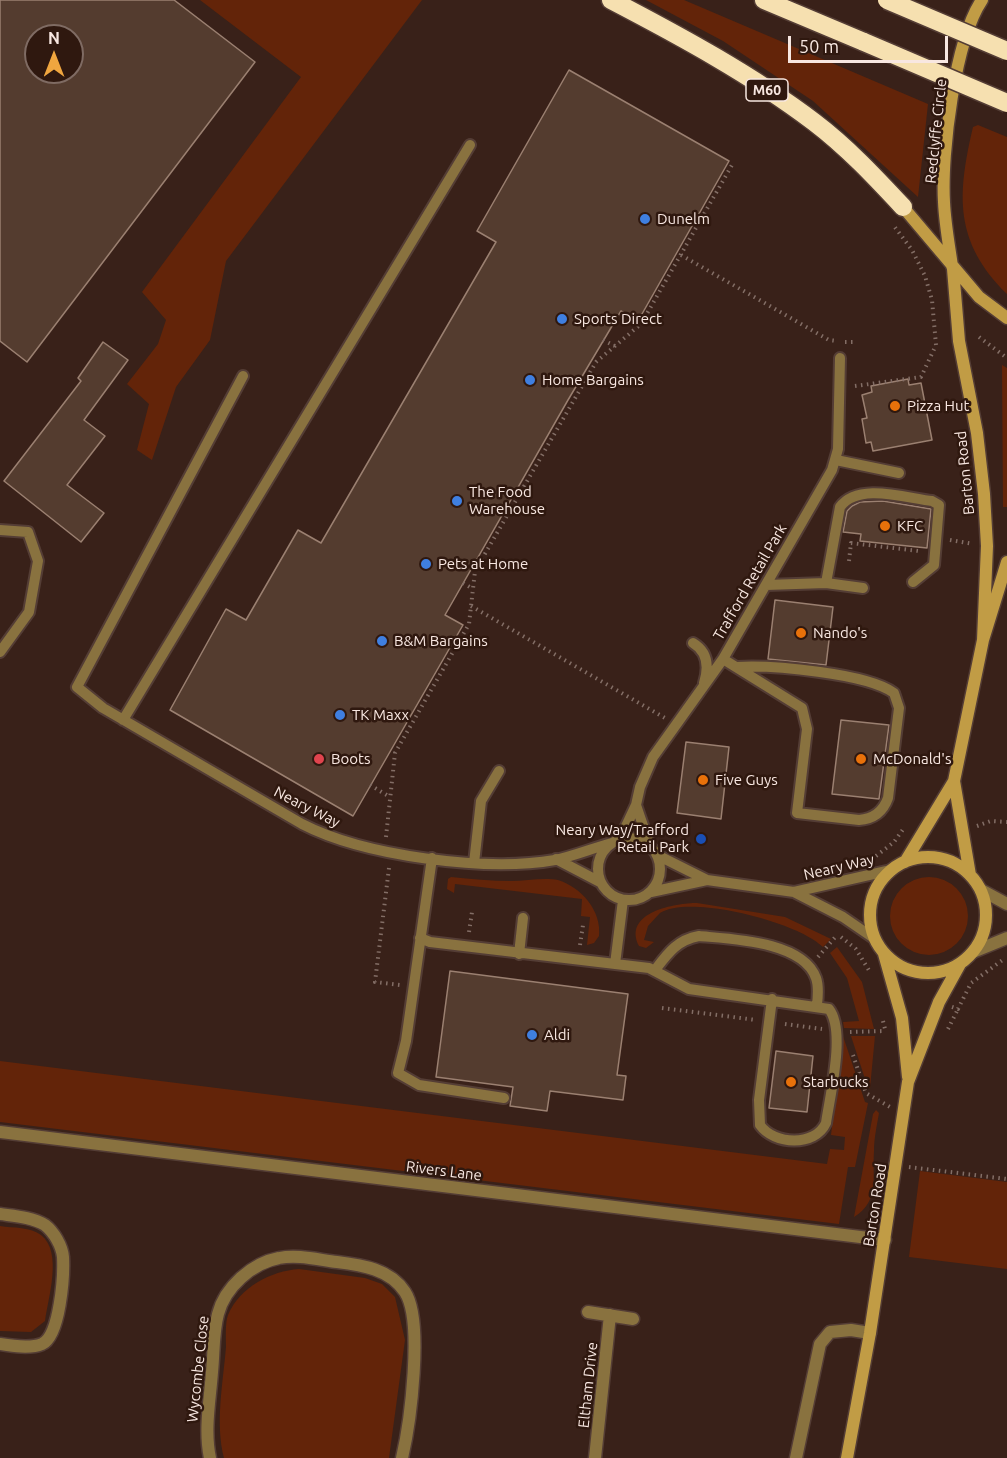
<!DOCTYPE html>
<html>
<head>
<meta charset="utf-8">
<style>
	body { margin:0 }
	#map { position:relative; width:1007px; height:1458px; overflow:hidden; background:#392119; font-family:Ubuntu,sans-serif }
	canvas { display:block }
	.north { position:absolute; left:24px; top:24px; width:60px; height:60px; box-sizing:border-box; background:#2f180f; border:2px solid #7f6b63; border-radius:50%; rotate:0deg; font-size:16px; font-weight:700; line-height:24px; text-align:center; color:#f8e7e1 }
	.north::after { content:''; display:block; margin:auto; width:21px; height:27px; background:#f0a63f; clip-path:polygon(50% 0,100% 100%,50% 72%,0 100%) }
	.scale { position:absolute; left:788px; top:36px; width:160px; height:27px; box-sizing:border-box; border:3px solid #f8e7e1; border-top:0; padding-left:8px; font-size:18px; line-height:21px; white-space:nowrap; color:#f8e7e1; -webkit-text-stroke:4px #2f180f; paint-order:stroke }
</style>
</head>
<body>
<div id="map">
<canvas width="1007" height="1458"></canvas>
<div class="north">N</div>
<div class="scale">50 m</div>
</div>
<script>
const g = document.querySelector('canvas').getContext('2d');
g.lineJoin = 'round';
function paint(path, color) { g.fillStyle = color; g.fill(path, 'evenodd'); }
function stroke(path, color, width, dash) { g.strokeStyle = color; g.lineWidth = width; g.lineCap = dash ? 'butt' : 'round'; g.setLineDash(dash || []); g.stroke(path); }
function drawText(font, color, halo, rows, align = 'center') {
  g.font = font + ' Ubuntu,sans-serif'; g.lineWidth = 5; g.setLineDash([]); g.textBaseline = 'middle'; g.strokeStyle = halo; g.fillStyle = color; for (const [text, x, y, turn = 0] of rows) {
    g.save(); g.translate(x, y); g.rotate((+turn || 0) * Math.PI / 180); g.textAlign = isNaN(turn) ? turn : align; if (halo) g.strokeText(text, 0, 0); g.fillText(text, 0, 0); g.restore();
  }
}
const green = new Path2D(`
	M200 0H422L226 261 210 340 176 387 152 460 137 450 149 404 127 384 158 344 166 320 142 292 301 77Z
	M646 0H684L928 104 918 197 813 101 723 41Z
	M978 125 1007 137V294C954 242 957 195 973 127Z
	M1002 365 1007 368V507H1003Z
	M890 916a39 39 0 1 1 78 0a39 39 0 1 1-78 0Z
	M451 877C471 879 491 881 511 881 526 881 544 877 558 880 581 887 602 911 599 936L594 943 587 945 590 917 581 916 582 899 455 884 454 893 447 889 448 879Z
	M697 903 785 917 831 939 823 947C798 922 690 894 660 913L648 926 644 940 654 942 646 948 639 946C622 912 676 903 697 903Z
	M837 947 862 982 874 1029 844 1028 843 1022 859 1021 847 978 830 953Z
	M843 1036 865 1102 868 1103 855 1167H848L839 1224 0 1122V1061L827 1164 830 1149 844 1150 845 1137 831 1135Z
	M851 1036H875L870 1088H868Z
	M876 1110 879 1113C877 1125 874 1138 874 1151 872 1178 880 1201 854 1217L873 1114Z
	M920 1171 1007 1182V1269L909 1257Z
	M0 1226C13 1228 31 1227 41 1235 63 1252 48 1298 45 1321L31 1332 0 1331Z
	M299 1269 365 1278 382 1284 395 1297 405 1340 389 1458H224C215 1423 223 1383 226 1347 226 1338 225 1323 228 1315 240 1287 271 1271 299 1269Z`);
const building = new Path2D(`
	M0 0H174L255 62 27 362 0 341ZM36 36H72V72H36Z
	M569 70 729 161 638 321 621 311 568 400 445 615 463 625 353 816 170 710 226 609 246 620 298 530 321 543 496 242 477 231Z
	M103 342 128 360 84 420 105 436 67 485 104 513 81 542 4 481 81 381 78 378Z
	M908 379 909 385 921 383 932 440 873 451 871 442 866 443 862 419 867 418 862 395 872 392 871 386Z
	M883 501 931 509 927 548 860 541 861 534 843 532 847 511 852 506 860 502Z
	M775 600 833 607 826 665 768 659Z
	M841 720 889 725 879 799 832 794Z
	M686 742 729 747 721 819 677 813Z
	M450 971 628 994 617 1075 626 1076 623 1100 550 1091 547 1111 510 1106 513 1087 436 1077Z
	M776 1051 813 1056 807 1112 769 1108Z`);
const path = new Path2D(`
	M681 255 829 340 837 341
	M979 337 1007 358
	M603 340 615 346
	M845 342H855
	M855 386 921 377 936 345 932 300 925 276 912 250 894 226
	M950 540 973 544
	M849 561 851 543 919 551
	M463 583 473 589
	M471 606 665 718
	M370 785 390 797
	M977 826 991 821 1007 822
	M386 837 395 753 469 624 475 571 596 362 641 324 732 165
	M876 856 894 842 904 828
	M389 868 375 982 400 985
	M469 932 472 912
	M841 937 856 949 870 972
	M580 945 583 925
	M818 957 837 935
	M952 1007 958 1009 971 983 1004 959
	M662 1008 756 1020
	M883 1021 885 1029
	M785 1024 822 1029
	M948 1029 958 1009
	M850 1032 885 1031
	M853 1055 866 1093 890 1107
	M909 1167 1007 1179`);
const lane = new Path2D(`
	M243 376 77 687 103 708 302 824C364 856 486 872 555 860 574 856 593 848 612 843
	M836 460 899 473
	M0 530 28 532 38 561 29 612 0 652
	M826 583 840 507C858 482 906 498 932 501L939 505 934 565 913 582
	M766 585 826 583 863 588
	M693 643C708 652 709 667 704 683
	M723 659 802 708 807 729 797 813 859 820C873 819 883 812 888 798L899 708 894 693C867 673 771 665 737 667
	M123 720 470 145
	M636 805 650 846
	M598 869a31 31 0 1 1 62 0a31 31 0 1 1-62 0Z
	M620 839 636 805 640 787 653 757 723 659 832 470 838 449 840 358
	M657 855 707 880
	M432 858 406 1041 398 1073 419 1085 504 1098
	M556 859 600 882
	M474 863 481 801 499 771
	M651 892 707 880 794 892 843 917 875 939
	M794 892 891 870
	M420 938 430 942 649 968 689 989 829 1009C846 1031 830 1095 826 1123 815 1147 774 1145 760 1125L759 1100 772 999
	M519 954 523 918
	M615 964 623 900
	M655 970C668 953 677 940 699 936 731 939 803 941 816 978 819 986 818 996 817 1005`);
const street = new Path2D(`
	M981 890 1007 904
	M973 952 1007 938
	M0 1132 885 1240
	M0 1214C14 1216 32 1217 45 1225 54 1232 62 1246 63 1257 64 1276 60 1336 42 1344 30 1349 12 1346 0 1344
	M588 1312 633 1319
	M210 1458C204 1430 210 1400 212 1372 214 1353 213 1332 218 1314 225 1287 252 1263 279 1258 298 1254 319 1260 337 1262 362 1265 390 1269 405 1292 424 1321 410 1424 402 1458
	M595 1458 610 1315
	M796 1458 820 1344 830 1332 851 1330 870 1333`);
const secondary = new Path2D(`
	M903 207 979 297 1007 318
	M952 266C949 245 945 224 944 202 941 153 955 40 982 0
	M953 269 959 341 977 433 984 494 987 546 983 640
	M954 781 970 875
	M870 915a58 58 0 1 1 116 0a58 58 0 1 1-116 0Z
	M905 862 954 781 983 640 1007 562
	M884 954 902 1018 908 1077
	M847 1458 870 1333 908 1082 939 1002 960 964`);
const highway = new Path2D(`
	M611 0C680 36 752 75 814 122 847 147 875 177 903 207
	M764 0 864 42`);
const highwayBridge = new Path2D(`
	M887 0 1007 51
	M864 42 1007 103`);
const markers = [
	[645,219,6,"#3f7fe0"],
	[562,319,6,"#3f7fe0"],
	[530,380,6,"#3f7fe0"],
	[895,406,6,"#e8710a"],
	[457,501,6,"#3f7fe0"],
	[885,526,6,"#e8710a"],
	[426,564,6,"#3f7fe0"],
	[801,633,6,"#e8710a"],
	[382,641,6,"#3f7fe0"],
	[340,715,6,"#3f7fe0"],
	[319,759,6,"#e0444e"],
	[861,759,6,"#e8710a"],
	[703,780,6,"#e8710a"],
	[701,839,6,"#1a4fb4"],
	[532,1035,6,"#3f7fe0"],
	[791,1082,6,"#e8710a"]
];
const shields = [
	[767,90,42]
];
const shieldNames = [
	["M60",767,90]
];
const streetNames = [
	["Redclyffe Circle",936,131,-84],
	["Barton Road",965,473,-96],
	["Trafford Retail Park",750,582,-60],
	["Neary Way",307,807,27],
	["Neary Way",839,867,-13],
	["Rivers Lane",444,1171,7],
	["Barton Road",875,1205,-81],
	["Wycombe Close",198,1369,-84],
	["Eltham Drive",588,1385,-84]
];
const poiNames = [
	["Dunelm",657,219],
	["Sports Direct",574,319],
	["Home Bargains",542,380],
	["Pizza Hut",907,406],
	["The Food",469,492],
	["Warehouse",469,509],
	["KFC",897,526],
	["Pets at Home",438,564],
	["Nando's",813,633],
	["B&M Bargains",394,641],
	["TK Maxx",352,715],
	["Boots",331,759],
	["McDonald's",873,759],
	["Five Guys",715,780],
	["Neary Way/Trafford",689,830,"right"],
	["Retail Park",689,847,"right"],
	["Aldi",544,1035],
	["Starbucks",803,1082]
];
paint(green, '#632409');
paint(building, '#543c2f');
stroke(building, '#9b8071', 1.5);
stroke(lane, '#543d35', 14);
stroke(street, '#543d35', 15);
stroke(secondary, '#543d35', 15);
stroke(highway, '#543d35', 21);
stroke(path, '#836e66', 4, [1.5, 4.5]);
stroke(lane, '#89723f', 10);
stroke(street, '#89723f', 12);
stroke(secondary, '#c19c45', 12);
stroke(highway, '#f6e0b0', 18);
stroke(highwayBridge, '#543d35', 21, []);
stroke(highwayBridge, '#f6e0b0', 18);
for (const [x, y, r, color] of markers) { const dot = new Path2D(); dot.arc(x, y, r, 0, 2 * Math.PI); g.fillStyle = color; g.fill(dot); stroke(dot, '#2f180f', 2); }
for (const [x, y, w] of shields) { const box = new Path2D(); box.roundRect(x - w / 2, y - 11, w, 22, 4.5); g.fillStyle = '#2f180f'; g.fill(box); stroke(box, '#f8e7e1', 1.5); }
drawText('bold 14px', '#f8e7e1', null, shieldNames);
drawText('15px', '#f8e7e1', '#2f180f', streetNames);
drawText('15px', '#f8e7e1', '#2f180f', poiNames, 'left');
</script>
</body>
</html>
